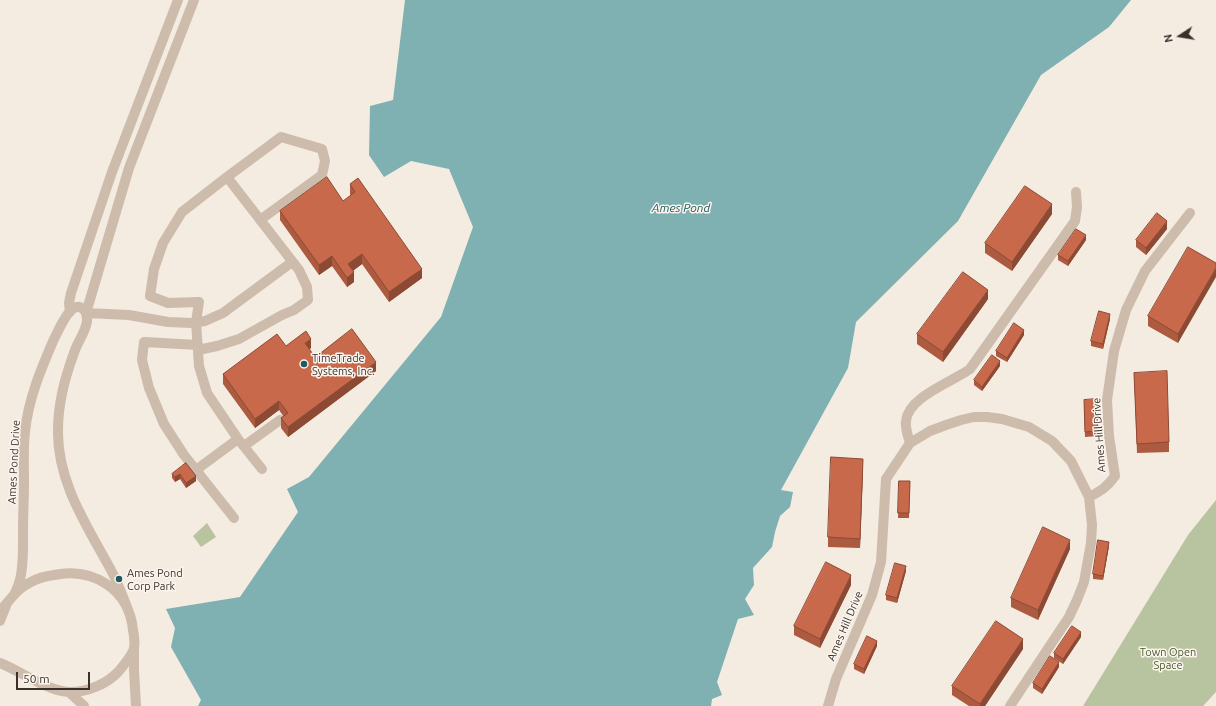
<!DOCTYPE html>
<html>
<head>
<meta charset="utf-8">
<style>
	body { margin:0 }
	#map { position:relative; width:1216px; height:706px; overflow:hidden; background:#f4ebe1; font-family:Ubuntu,sans-serif }
	canvas { display:block }
	.north { position:absolute; left:1160px; top:16px; width:40px; height:40px; -webkit-text-stroke:3px #fbf5ee; paint-order:stroke; rotate:258deg; font-size:11px; font-weight:700; line-height:16px; text-align:center; color:#3b302b }
	.north::after { content:''; display:block; margin:auto; width:14px; height:18px; background:#3b302b; clip-path:polygon(50% 0,100% 100%,50% 72%,0 100%) }
	.scale { position:absolute; left:16px; top:672px; width:74px; height:18px; box-sizing:border-box; border:2px solid #3b302b; border-top:0; padding-left:5px; font-size:12px; line-height:14px; white-space:nowrap; color:#3b302b; -webkit-text-stroke:3px #fbf5ee; paint-order:stroke }
</style>
</head>
<body>
<div id="map">
<canvas width="1216" height="706"></canvas>
<div class="north">N</div>
<div class="scale">50 m</div>
</div>
<script>
const g = document.querySelector('canvas').getContext('2d');
g.lineJoin = 'round';
function paint(path, color) { g.fillStyle = color; g.fill(path, 'evenodd'); }
function stroke(path, color, width, dash) { g.strokeStyle = color; g.lineWidth = width; g.lineCap = dash ? 'butt' : 'round'; g.setLineDash(dash || []); g.stroke(path); }
function drawText(font, color, halo, rows, align = 'center') {
  g.font = font + ' Ubuntu,sans-serif'; g.lineWidth = 3; g.setLineDash([]); g.textBaseline = 'middle'; g.strokeStyle = halo; g.fillStyle = color; for (const [text, x, y, turn = 0] of rows) {
    g.save(); g.translate(x, y); g.rotate((+turn || 0) * Math.PI / 180); g.textAlign = isNaN(turn) ? turn : align; if (halo) g.strokeText(text, 0, 0); g.fillText(text, 0, 0); g.restore();
  }
}
const green = new Path2D(`
	M1216 500V692L1203 706H1083L1188 535Z
	M207 523 216 537 201 547 193 536Z`);
const water = new Path2D(`
	M405 0H1131L1109 27 1041 75 958 221 856 322 848 368 781 490 793 492 790 507 780 516 775 532 772 547 753 568 754 585 745 599 754 615 738 619 717 682 722 695 712 699 711 706H198L201 700 171 647 175 628 166 609 240 597 298 512 287 489 309 477 441 317 473 227 449 169 411 161 384 177 369 155 370 106 393 100Z`);
const minor = new Path2D(`
	M260 220 322 175 325 161 322 149 281 137 227 177 182 212 163 243 154 269 150 296 168 303 199 302 196 322 199 366 207 393 238 439 262 469
	M70 312 69 303 71 293 112 172 178 0
	M86 313 129 168 194 0
	M86 313 129 315 168 322 192 323 205 321 223 313 292 262
	M198 345 144 342 142 360 149 388 164 424 184 455 196 470 238 439
	M198 350 217 346 239 339 282 315 294 310 308 300 307 287 299 270 227 177
	M910 443C908 436 905 429 906 421 908 397 952 382 970 369L1075 221 1077 207 1076 192
	M244 446 280 420
	M196 470 234 518
	M1089 497C1101 491 1107 487 1115 476L1109 436 1107 400 1114 351 1126 310 1145 271 1190 213
	M14 595C16 591 18 587 19 583 24 569 23 545 23 530 23 514 24 498 24 482 24 466 23 449 25 432 28 400 41 369 54 339 58 332 71 298 83 309 87 312 87 317 87 321 86 332 77 342 74 353 65 377 58 403 58 430 57 483 88 527 112 572 118 583 122 595 127 607
	M0 611C5 606 9 600 14 595 18 590 25 585 31 582 38 578 46 576 54 575 93 567 129 589 133 630 134 635 135 642 134 648 133 654 123 666 119 671 107 684 88 692 70 692 48 692 21 671 0 663
	M0 621 6 606
	M134 649V670L136 706
	M69 692 84 706
	M828 706 836 679 872 595 881 562 886 479 910 443 930 431 946 425 961 420 974 417H987L1002 419 1029 427 1052 441 1071 461 1089 497 1092 525 1091 543 1084 582 1077 600 1069 617 1010 706`);
const wall = new Path2D(`
	M350 184 422 278 389 302 362 264 353 271 354 282 347 287 332 266 319 275 280 220V211L343 201 351 196 350 194Z
	M1052 214 1012 271 985 253V243Z
	M1167 229 1146 255 1136 247V240Z
	M1086 240 1068 266 1058 260V255Z
	M1216 263 1178 343 1148 326V316Z
	M988 299 943 362 917 344V334Z
	M1110 319 1103 349 1091 346V341Z
	M1024 335 1007 362 996 356V351Z
	M286 346 311 348 309 349 315 357 376 371 288 437 281 428V418L284 417 279 410 255 428 223 384V374Z
	M1000 366 982 391 974 385V380Z
	M1134 373 1169 442V452L1137 453Z
	M1084 405 1098 431V436L1085 437Z
	M186 463 196 481 186 488 180 479 175 482 172 478V474Z
	M863 468 860 548 828 547V537Z
	M899 481H910L909 518H898Z
	M1109 546 1103 580 1093 579V574Z
	M1070 549 1038 620 1011 607V598Z
	M906 571 897 603 886 600V595Z
	M851 585 820 648 794 635V626Z
	M1081 637 1063 664 1054 658V653Z
	M877 646 864 674 854 669V664Z
	M1023 649 985 706H969L952 695V686Z
	M1059 667 1042 694 1033 688V683Z`);
const shadedWall = new Path2D(`
	M1052 204V214L1012 271V262Z
	M1167 221V229L1146 255V248Z
	M1086 235V240L1068 266V261Z
	M362 254V264L348 274V264Z
	M332 256V266L319 275V265Z
	M1216 268V277L1178 343V334Z
	M422 269V278L389 302V292Z
	M354 272V282L347 287V278Z
	M988 290V299L943 362V352Z
	M1110 314V319L1103 349V344Z
	M1024 330V335L1007 362V358Z
	M311 339V348L305 353V343Z
	M1000 361V366L982 391V387Z
	M376 362V371L288 437V427Z
	M279 401V410L255 428V419Z
	M863 459V468L860 548V539Z
	M180 474V479L175 482V477Z
	M196 476V481L186 488V483Z
	M1070 540V549L1038 620V610Z
	M1109 542V546L1103 580V576Z
	M906 566V571L897 603V598Z
	M851 575V585L820 648V639Z
	M1081 632V637L1063 664V659Z
	M1023 639V649L985 706H980V704Z
	M877 641V646L864 674V669Z
	M1059 662V667L1042 694V689Z`);
const building = new Path2D(`
	M327 177 343 201 355 192 350 184 358 178 422 269 389 292 362 254 348 264 354 272 347 278 332 256 319 265 280 211Z
	M1025 186 1052 204 1012 262 985 243Z
	M1157 213 1167 221 1146 248 1136 240Z
	M1076 229 1086 235 1068 261 1058 255Z
	M1188 247 1216 263V268L1178 334 1148 316Z
	M963 272 988 290 943 352 917 334Z
	M1099 311 1110 314 1103 344 1091 341Z
	M1014 323 1024 330 1007 358 996 351Z
	M352 329 376 362 288 427 281 418 288 413 279 401 255 419 223 374 277 334 286 346 306 331 311 339 305 343 315 357Z
	M992 355 1000 361 982 387 974 380Z
	M1167 371 1169 442 1137 444 1134 373Z
	M1096 399 1098 431 1085 432 1084 400Z
	M831 457 863 459 860 539 828 537Z
	M186 463 196 476 186 483 180 474 175 477 172 474Z
	M899 481H910L909 513H898Z
	M1043 527 1070 540 1038 610 1011 598Z
	M1098 540 1109 542 1103 576 1093 574Z
	M826 562 851 575 820 639 794 626Z
	M895 563 906 566 897 598 886 595Z
	M996 621 1023 639 980 704 952 686Z
	M1072 626 1081 632 1063 659 1054 653Z
	M867 636 877 641 864 669 854 664Z
	M1050 656 1059 662 1042 689 1033 683Z`);
const markers = [
	[304,364,4,"#1f5a5e"],
	[119,579,4,"#1f5a5e"]
];
const poiNames = [
	["TimeTrade",312,358],
	["Systems, Inc.",312,371],
	["Ames Pond",127,573],
	["Corp Park",127,586]
];
const streetNames = [
	["Ames Hill Drive",1099,435,-94],
	["Ames Pond Drive",14,462,-87],
	["Ames Hill Drive",845,626,-67]
];
const parkNames = [
	["Town Open",1168,652],
	["Space",1168,665]
];
const waterNames = [
	["Ames Pond",681,208]
];
paint(green, '#b8c4a0');
paint(water, '#7fb0b2');
stroke(minor, '#cdbbac', 10);
paint(wall, '#ac5a40');
paint(shadedWall, '#8c4a34');
paint(building, '#c8694b');
stroke(building, '#8c4a34', 1);
for (const [x, y, r, color] of markers) { const dot = new Path2D(); dot.arc(x, y, r, 0, 2 * Math.PI); g.fillStyle = color; g.fill(dot); stroke(dot, '#fbf5ee', 1.5); }
drawText('11px', '#3b302b', '#fbf5ee', poiNames, 'left');
drawText('11px', '#3b302b', '#fbf5ee', streetNames);
drawText('11px', '#4a5a2e', '#fbf5ee', parkNames);
drawText('italic 12px', '#1f5a5e', '#fbf5ee', waterNames);
</script>
</body>
</html>
